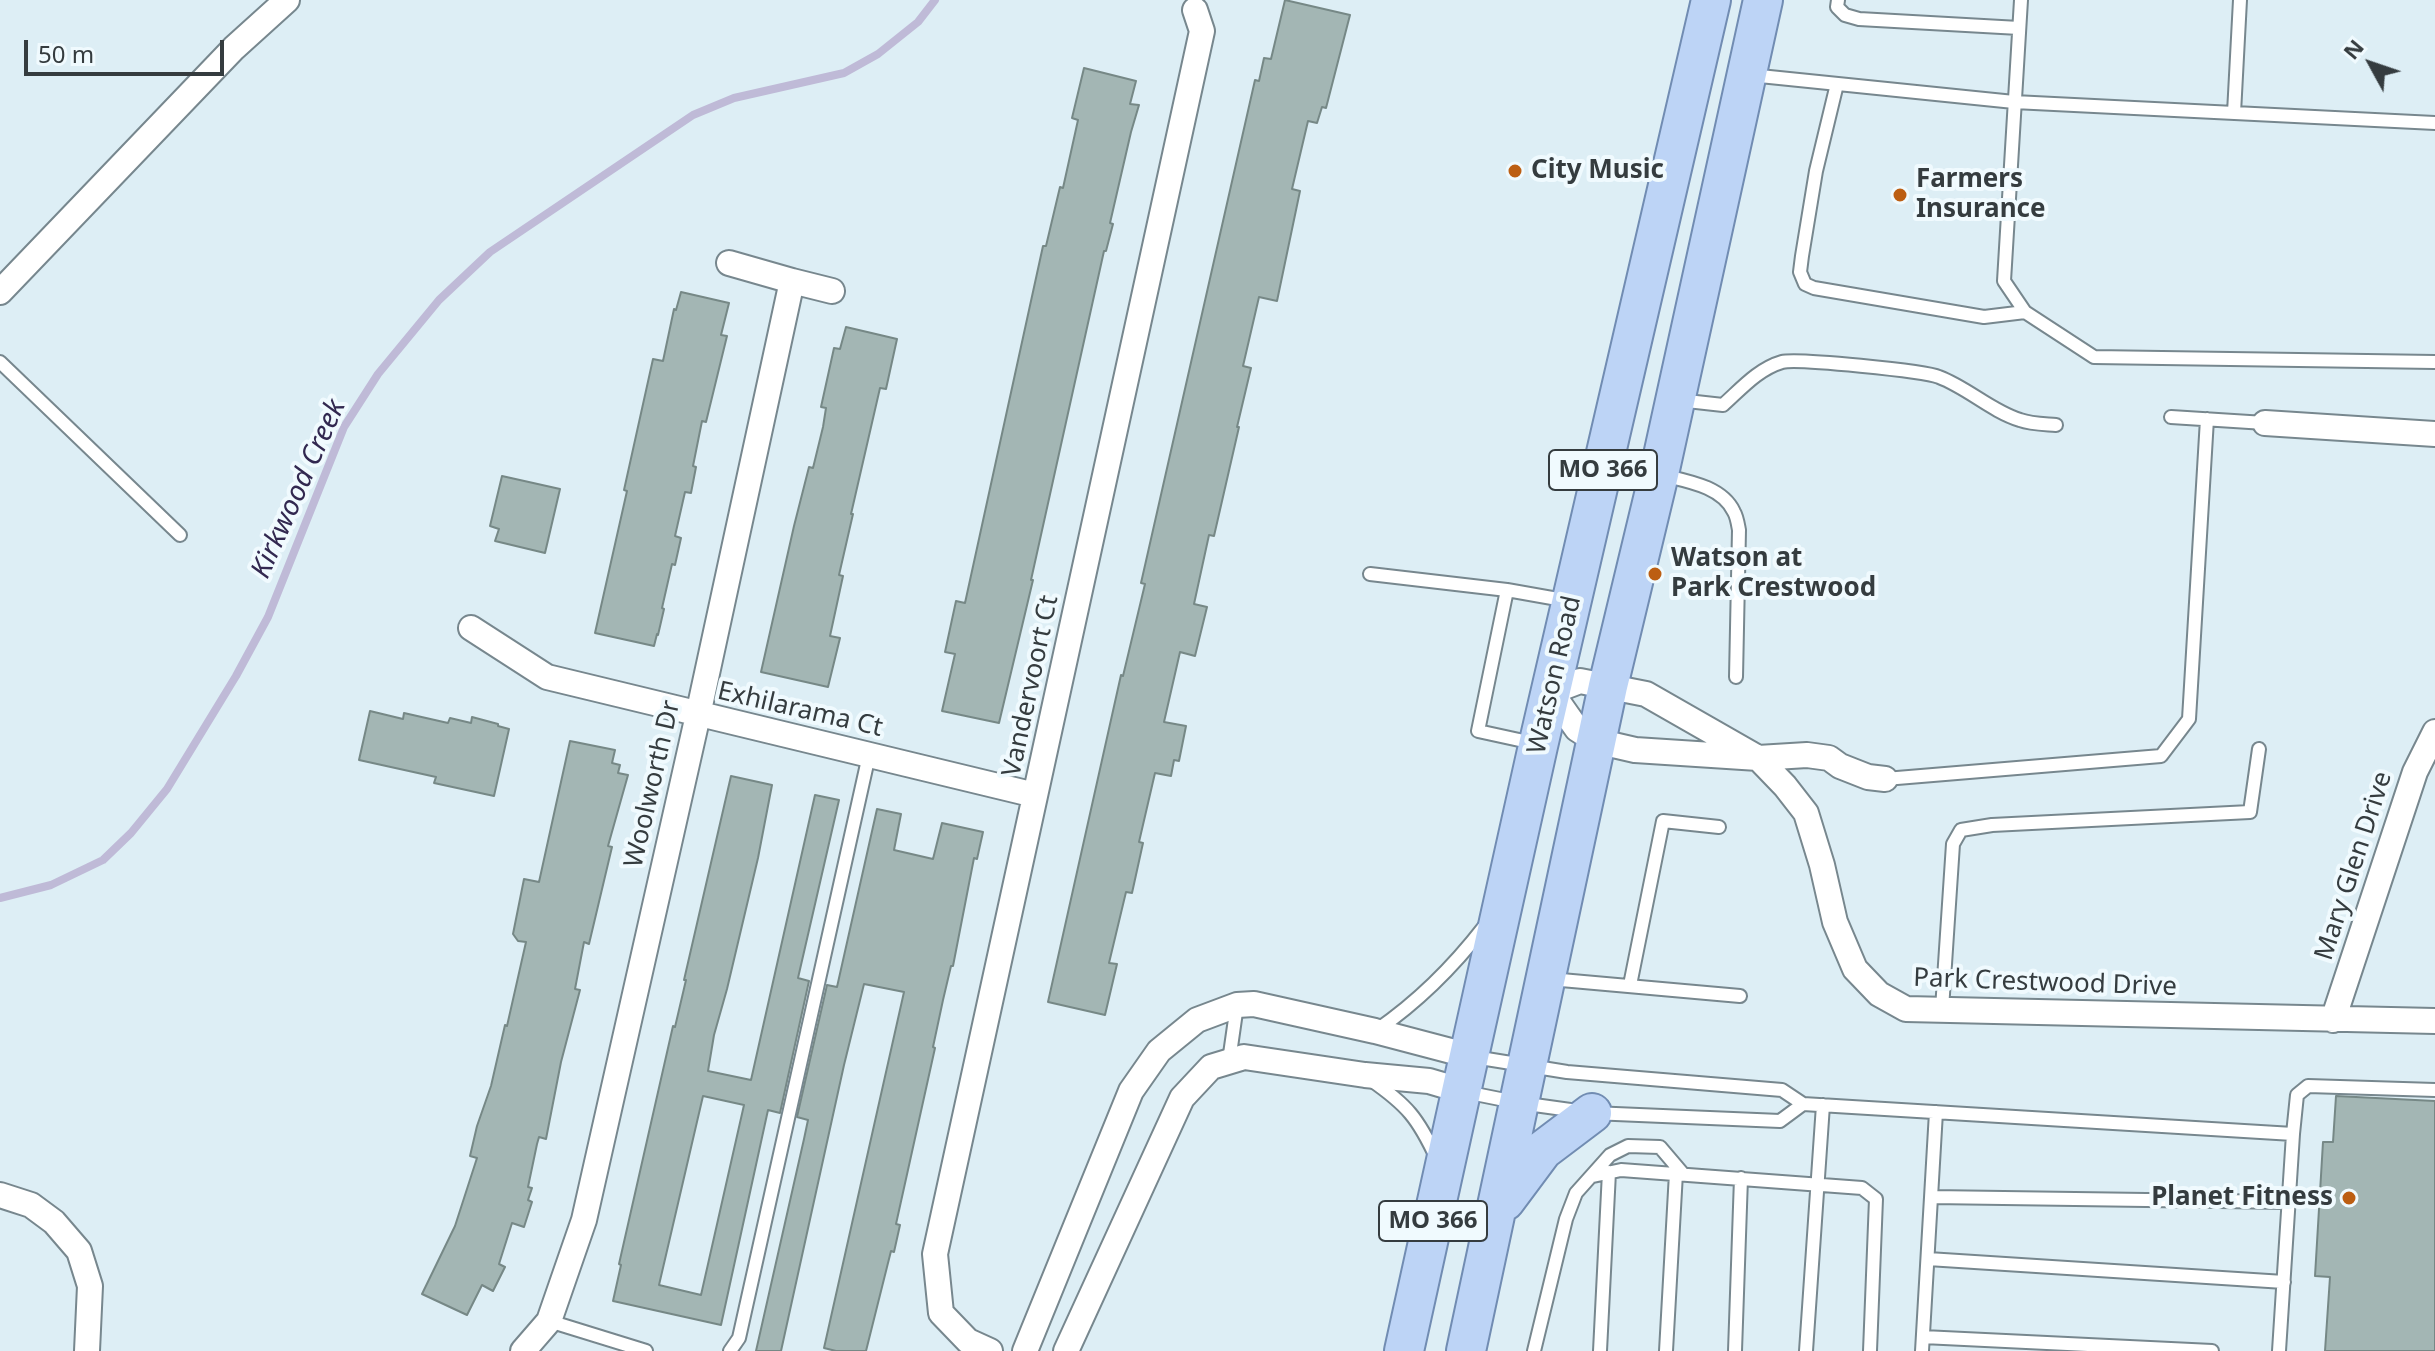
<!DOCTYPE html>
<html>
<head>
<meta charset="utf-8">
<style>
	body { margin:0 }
	#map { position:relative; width:2435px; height:1351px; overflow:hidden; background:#ddeef5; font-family:"Noto Sans",sans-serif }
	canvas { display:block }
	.north { position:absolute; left:2331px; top:24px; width:80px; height:80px; -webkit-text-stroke:6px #f0fafe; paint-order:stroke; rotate:310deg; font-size:22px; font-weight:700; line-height:32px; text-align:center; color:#353c3f }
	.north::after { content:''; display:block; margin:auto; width:28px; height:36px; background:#353c3f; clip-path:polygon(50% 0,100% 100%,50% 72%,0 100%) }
	.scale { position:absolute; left:24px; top:40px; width:200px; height:36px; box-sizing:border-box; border:4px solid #353c3f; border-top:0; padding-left:10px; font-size:24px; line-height:28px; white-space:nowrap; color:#353c3f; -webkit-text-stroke:6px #f0fafe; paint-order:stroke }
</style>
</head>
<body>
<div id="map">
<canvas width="2435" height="1351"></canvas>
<div class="north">N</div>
<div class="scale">50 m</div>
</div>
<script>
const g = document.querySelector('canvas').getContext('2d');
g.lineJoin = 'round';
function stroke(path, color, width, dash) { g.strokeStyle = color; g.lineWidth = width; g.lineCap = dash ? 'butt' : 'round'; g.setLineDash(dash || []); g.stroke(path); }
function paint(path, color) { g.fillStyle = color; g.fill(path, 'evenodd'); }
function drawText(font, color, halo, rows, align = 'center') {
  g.font = font + ' "Noto Sans",sans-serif'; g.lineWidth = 8; g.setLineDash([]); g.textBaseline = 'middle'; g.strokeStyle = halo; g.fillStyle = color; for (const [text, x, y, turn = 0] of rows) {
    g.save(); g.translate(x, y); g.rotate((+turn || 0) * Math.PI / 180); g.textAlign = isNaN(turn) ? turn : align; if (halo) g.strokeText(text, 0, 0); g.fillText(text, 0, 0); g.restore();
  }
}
const stream = new Path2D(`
	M0 898 51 885 103 860 131 833 167 789 236 676 268 617 344 427 378 374 439 300 490 252 693 115 734 98 844 73 878 54 918 22 935 0`);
const building = new Path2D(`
	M1285 0 1350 15 1326 108 1322 107 1317 123 1308 121 1292 189 1300 191 1277 301 1259 297 1243 366 1251 368 1237 427H1239L1214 536 1209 535 1194 604 1207 607 1195 656 1180 652 1164 722 1186 726 1179 761 1174 760 1171 776 1155 773 1139 842 1143 843 1132 893 1126 892 1109 963 1117 964 1105 1015 1048 1002 1121 675 1123 676 1145 584 1141 583 1255 80 1259 81 1264 58 1271 59Z
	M1084 68 1136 81 1130 104 1139 105 1131 132 1110 223 1113 224 1106 251H1104L1031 580H1033L999 723 942 711 955 654 945 652 956 601 965 603 1043 246H1046L1060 187 1063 188 1078 120 1072 118Z
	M681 292 729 303 721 335 727 336 706 422 702 421 693 466 696 467 691 493 685 492 675 536 681 538 675 565 672 564 662 608 664 609 658 635 657 634 654 646 595 633 627 491 624 490 653 359 663 361 674 309 676 310Z
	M846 327 897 339 886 389 880 388 851 514H853L839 575 843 576 830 636 840 638 828 687 761 672 794 526 809 467 813 468 823 427 826 408 821 407 834 348 840 349Z
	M502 476 560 489 545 553 495 541 499 529 490 526Z
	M370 711 403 719 404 713 448 723 450 718 471 723 472 717 498 724V726L509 729 494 796 434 783 436 777 359 760Z
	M570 741 615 750 612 763 620 765 618 773 628 775 608 846 612 847 589 944 584 942 575 989 580 990 561 1062 546 1139 539 1137 537 1144 528 1187 532 1188 528 1200 532 1202 524 1227 512 1223 499 1264 505 1267 493 1291 482 1285 467 1315 422 1294 455 1226 477 1158 470 1156 477 1126 491 1086 505 1025 507 1026 526 942 518 941 513 934 524 879 539 882Z
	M731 776 772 785 758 858 727 989 714 1035 708 1071 751 1080 815 795 839 800 798 978 809 981 780 1113 768 1110 721 1325 613 1301 621 1265 619 1264 673 1026 675 1027 686 980H684ZM703 1096 744 1105 701 1295 659 1285Z
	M877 809 901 814 894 850 933 859 942 823 983 832 977 859 974 858 953 966H951L943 1000 933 1047 935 1048 896 1224 900 1225 894 1252 891 1251 866 1351H836L824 1348 904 992 864 984 844 1065 781 1351H756L804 1139 808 1120 797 1117 827 985 837 987Z
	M2336 1096 2435 1101V1351H2325L2330 1277 2315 1276 2323 1142H2333Z`);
const service = new Path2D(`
	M1838 0 1837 7 1845 15 1859 19 2019 28
	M2021 0 2004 281 2025 312 2094 357 2435 362
	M1750 75 2014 102 2435 123
	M1837 84 1816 171 1802 256 1800 272 1805 284 1814 288 1984 317 2025 312
	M2234 113 2240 0
	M0 362 180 535
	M1678 400 1723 405C1741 389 1758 369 1782 362 1796 358 1925 371 1939 377 1968 388 1991 411 2020 420 2031 424 2044 424 2056 425
	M2171 417 2265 423
	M1662 475C1686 481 1722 486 1734 512 1737 517 1738 525 1739 530L1736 677
	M1370 574 1507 590 1569 601
	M1507 590 1478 731 1533 743
	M1885 779 2161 756 2189 719 2207 419
	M1550 979 1740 996
	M1630 985 1663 821 1719 827
	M1942 1009 1953 844 1961 830 1992 825 2250 812 2259 749
	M1377 1030C1419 1001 1453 967 1484 927
	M1474 1057 1567 1072 1782 1090 1803 1104 2293 1134 2297 1095 2308 1086 2435 1090
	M1229 1061 1237 1005
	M1371 1080C1407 1105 1418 1118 1437 1159
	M1465 1092 1520 1103 1592 1113 1780 1121 1803 1104
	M1593 1176 1621 1170 1862 1188 1876 1199 1870 1351
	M1932 1197 2289 1202
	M1928 1259 2284 1282
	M549 1321 646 1351
	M1923 1337 2212 1351
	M730 1351 739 1338 869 755
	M1534 1351 1566 1219 1576 1193 1610 1155 1628 1146 1660 1147 1683 1174
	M1600 1351 1609 1172
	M1666 1351 1676 1173
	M1735 1351 1741 1178
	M1806 1351 1823 1105
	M1922 1351 1936 1112
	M2279 1351 2293 1134`);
const minor = new Path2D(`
	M792 281 832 291
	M0 292 234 48 287 0
	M2265 423 2435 434
	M471 628 547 677 1035 795
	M1885 779 1868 777 1840 766 1829 758 1807 755 1758 758 1635 750 1596 741 1577 729 1551 692 1580 681 1646 694 1758 758 1785 786 1806 813 1822 865 1835 922 1855 969 1879 994 1906 1009 2435 1021
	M2333 1020 2415 772 2435 732
	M0 1195 31 1205 54 1222 79 1251 90 1286 87 1351
	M523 1351 549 1321 584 1220 698 715 792 281 729 263
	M990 1351 968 1341 941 1313 935 1254 1202 31 1195 10
	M1025 1351 1131 1091 1159 1051 1197 1020 1237 1005 1254 1004 1375 1031 1470 1056
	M1066 1351 1182 1098 1211 1067 1244 1057 1365 1075 1429 1081 1463 1091`);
const primary = new Path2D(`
	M1505 1201 1543 1150 1592 1113
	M1404 1351C1449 1149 1492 948 1538 746 1594 497 1655 249 1711 0
	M1466 1351 1608 686 1659 474 1763 0`);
const markers = [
	[1515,171,8,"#bc5e12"],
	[1900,195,8,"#bc5e12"],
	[1655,574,8,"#bc5e12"],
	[2349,1198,8,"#bc5e12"]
];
const shields = [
	[1603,470,108],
	[1433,1221,108]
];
const shieldNames = [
	["MO 366",1603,470],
	["MO 366",1433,1221]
];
const poiNames = [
	["City Music",1531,171],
	["Farmers",1916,180],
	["Insurance",1916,210],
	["Watson at",1671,559],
	["Park Crestwood",1671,589],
	["Planet Fitness",2333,1198,"right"]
];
const streetNames = [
	["Watson Road",1555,675,-77],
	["Vandervoort Ct",1031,686,-78],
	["Exhilarama Ct",800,710,13],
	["Woolworth Dr",653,784,-77],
	["Mary Glen Drive",2354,866,-72],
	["Park Crestwood Drive",2045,983,2]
];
const waterNames = [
	["Kirkwood Creek",299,489,-66]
];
stroke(stream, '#bfbad7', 8);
paint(building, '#a3b6b4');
stroke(building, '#768886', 2);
stroke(service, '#77878e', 16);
stroke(minor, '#77878e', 28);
stroke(primary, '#718cb2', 42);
stroke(service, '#fff', 12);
stroke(minor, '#fff', 24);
stroke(primary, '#bdd4f6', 38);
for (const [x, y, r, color] of markers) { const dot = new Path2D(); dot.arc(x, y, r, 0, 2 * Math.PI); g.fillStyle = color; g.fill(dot); stroke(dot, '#f0fafe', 3); }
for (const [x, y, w] of shields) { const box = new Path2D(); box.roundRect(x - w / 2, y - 20, w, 40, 6); g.fillStyle = '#f0fafe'; g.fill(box); stroke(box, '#353c3f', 2); }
drawText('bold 24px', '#353c3f', null, shieldNames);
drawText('bold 26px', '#353c3f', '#f0fafe', poiNames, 'left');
drawText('26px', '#353c3f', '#f0fafe', streetNames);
drawText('italic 28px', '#322850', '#f0fafe', waterNames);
</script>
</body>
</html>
